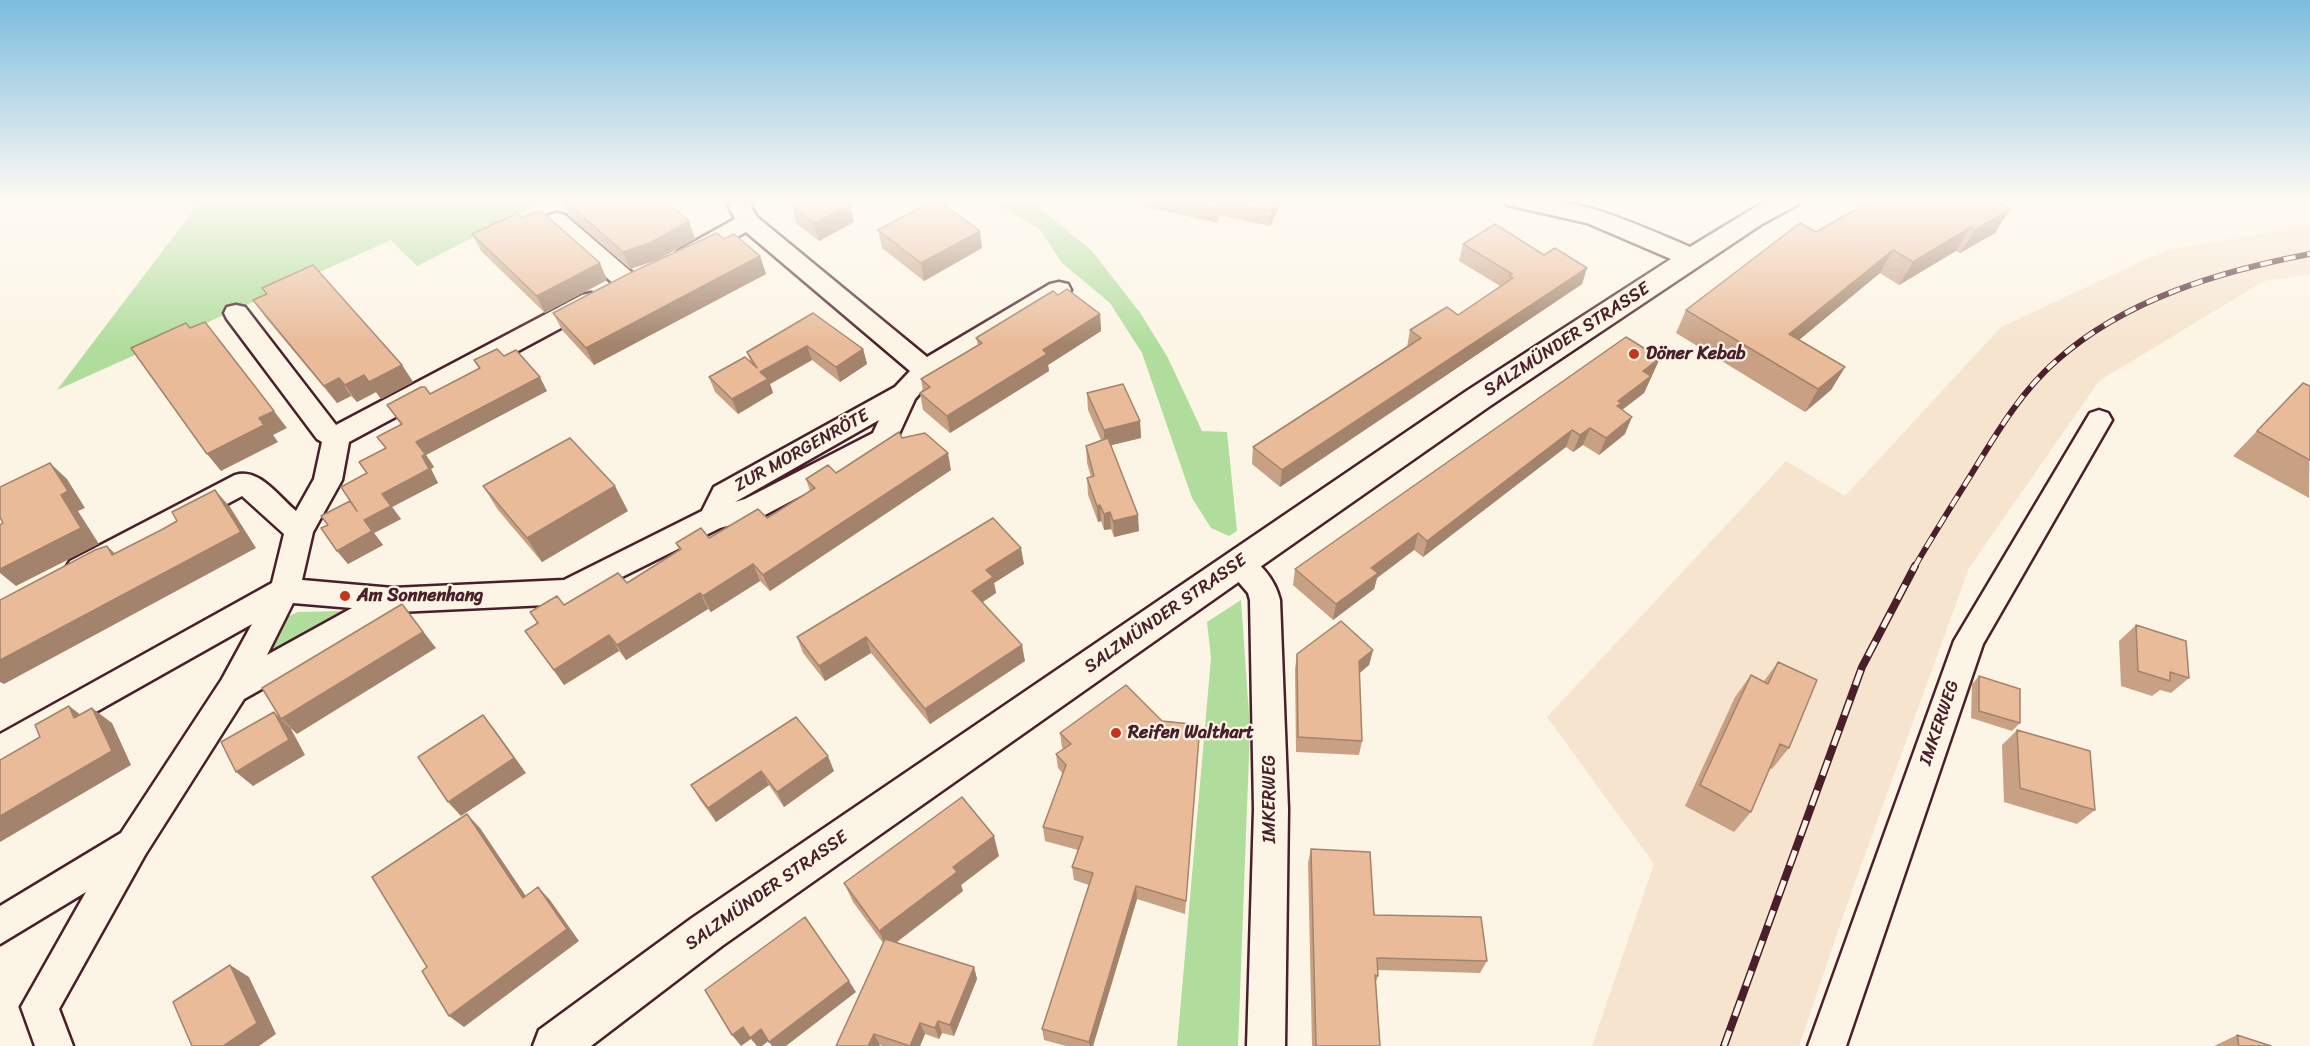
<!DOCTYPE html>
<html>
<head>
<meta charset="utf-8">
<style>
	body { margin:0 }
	canvas { display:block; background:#fcf5e5 }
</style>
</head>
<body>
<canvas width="2310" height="1046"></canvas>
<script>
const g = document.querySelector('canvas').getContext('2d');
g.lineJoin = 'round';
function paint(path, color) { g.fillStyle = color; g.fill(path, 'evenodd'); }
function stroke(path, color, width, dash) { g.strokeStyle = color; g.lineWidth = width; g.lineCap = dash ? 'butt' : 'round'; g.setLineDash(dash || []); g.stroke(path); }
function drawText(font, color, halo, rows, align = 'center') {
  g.font = font + ' Sriracha,sans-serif'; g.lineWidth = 4.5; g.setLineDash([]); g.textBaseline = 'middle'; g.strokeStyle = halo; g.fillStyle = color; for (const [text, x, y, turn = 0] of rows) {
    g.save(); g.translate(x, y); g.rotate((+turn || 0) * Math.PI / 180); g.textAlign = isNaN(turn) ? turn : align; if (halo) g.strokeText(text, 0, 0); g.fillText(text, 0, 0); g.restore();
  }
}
const built = new Path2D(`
	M2310 226V274L2264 281 2099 381 1969 568 1851 893 1799 1046H1592L1654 864 1547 717 1786 461 1845 496 2001 327 2166 250Z`);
const green = new Path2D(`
	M202 199H549L417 266 391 240 57 390Z
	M986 199H1029L1092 251 1141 314 1168 358 1202 431 1227 432 1237 531 1229 536 1211 528 1192 498 1142 353 1110 303 1062 263 1039 228Z
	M1241 600 1250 729 1238 1046H1177L1211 658 1207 622Z
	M342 611 345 614 273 652 271 647 287 617 298 612Z`);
const street = new Path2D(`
	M731 199H753L751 207 757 217 927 357 1050 284 1059 282 1068 284 1071 290 1068 296 935 376 915 399 893 447 763 516 720 528 568 604 398 612 244 699 145 855 59 1009 73 1046H35L21 1007 86 892 0 944V906L121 833 222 679 252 624 0 766V734L272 583 284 534 242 496 90 577 80 581 70 577 65 569 70 561 235 475C259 467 279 497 296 511L314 479 322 442 317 439 227 319 224 313 227 307 236 305 245 307 336 425 582 295 591 293 600 295 603 301 600 307 349 442 342 480 313 532 302 580 393 588 564 580 702 511 714 487 895 387 910 371 746 232 695 260 687 263 679 260 675 255 679 250 735 219 729 207ZM879 420 873 433 745 499 735 502ZM293 603 352 608 267 655Z
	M557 213 565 215 636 276 639 282 636 288 627 290 618 288 549 225 546 220 549 215Z
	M2099 410 2108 413 2112 420 1983 644 1846 1046H1808L1954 641 2090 413Z
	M1238 552C1259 559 1275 579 1280 600L1288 809 1285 1046H1247L1254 809 1250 600 1248 593 1223 564 1228 556Z`);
const secondary = new Path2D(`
	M1503 199C1577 195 1624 219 1690 247L1769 199H1801L1797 205 1762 224 1490 406 1250 574 722 946 591 1046H533L539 1030 692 918 1468 390 1671 259 1587 223 1507 205Z`);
const railFar1 = new Path2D(`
	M1914 568C1930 540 1947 513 1964 486 1991 443 2017 395 2056 361 2125 299 2221 271 2310 254`);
const rail = new Path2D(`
	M1724 1046 1862 667 1915 566`);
const wall = new Path2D(`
	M563 199 689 221 695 239 657 260 630 269 570 217Z
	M1142 199H1283L1270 226 1219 215 1218 223 1142 206Z
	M1874 199 1995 233 1960 253 1956 251 1899 285 1880 273 1799 340 1845 367 1831 390 1805 412 1676 333 1686 310Z
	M850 205 854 222 819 241 796 223 792 206Z
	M522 217 607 280 545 313 481 251 472 234Z
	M878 230 982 248 924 281 882 248Z
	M724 239 760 256 766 274 594 365 562 330 553 313Z
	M1463 244 1544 255 1587 268 1582 284 1280 487 1252 464 1253 447 1407 347 1410 330 1458 315 1500 286 1459 261Z
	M262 288 402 365 413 382 381 399 376 392 357 402 351 396 337 403 266 318 253 300 266 294Z
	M1058 295 1100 314 1101 331 1048 365 1049 371 950 433 923 410 920 393 923 391 921 379 978 345 976 338Z
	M813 313 863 349 867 364 840 382 812 360 770 384 773 393 738 414 715 392 709 377 751 363 747 352Z
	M504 356 547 391 426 455 434 467 431 469 438 483 392 507 401 519 374 533 383 545 348 564 337 551 328 525 350 501 367 473 386 448 377 437 401 425 387 405 430 394 479 369 474 360Z
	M1660 358 1644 393 1622 410 1625 434 1599 455 1583 445 1573 452 1566 447 1423 557 1414 550 1377 578 1374 589 1333 620 1293 585 1295 569Z
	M2303 383 2310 386 2309 498 2233 456Z
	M1087 393 1140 421 1141 438 1111 445 1139 531 1114 537 1111 529 1104 530 1101 521 1098 522 1088 495 1087 478 1091 477 1087 463 1086 446 1101 440 1088 410Z
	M902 438 951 470 770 591 760 581 711 612 708 609 626 660 619 651 564 685 525 631 537 623 530 612 564 605 627 583 679 550 676 543 709 538 767 518 810 491 806 479 836 473Z
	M483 486 628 511 542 562 498 510Z
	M1024 564 994 583 996 593 983 602 1025 661 930 724 871 653 825 681 803 653 797 637Z
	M2136 625 2189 678 2171 693 2160 690 2152 696 2121 686 2119 641Z
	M1373 650 1369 665 1359 673 1362 741 1359 755 1296 752 1295 669 1297 654Z
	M1778 662 1789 748 1772 769 1769 768 1751 812 1734 832 1685 806 1735 697 1751 675 1764 681Z
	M1979 676 2020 723 2012 731 1971 718 1972 684Z
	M796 717 834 771 784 807 769 785 716 822 700 800 691 785Z
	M1162 721 1199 740 1185 914 1137 899 1093 1046H1066L1044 1040 1042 1029 1089 885 1074 880 1072 867 1078 850 1045 841 1043 827 1063 774 1058 768 1056 754 1063 749 1062 747 1060 733Z
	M2017 730 2095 810 2077 824 2004 802 2002 745Z
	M1311 849 1374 915 1487 961 1480 973 1378 970V976L1376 982 1380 1046H1312L1308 863Z
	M999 856 961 885 963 891 896 943 974 967 977 979 954 1036 942 1033 939 1039 925 1034 920 1046H882L880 1045 836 1046 883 943 853 902 844 883Z
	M2237 1035 2271 1046H2214Z`);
const shadedWall = new Path2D(`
	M1277 199H1283L1270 226 1271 211Z
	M850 205 854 222 819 241 814 223Z
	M2010 209 1995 233 1960 253 1975 230Z
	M689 221 695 239 657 260 630 269 623 252Z
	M1971 227 1956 251 1899 285 1913 262Z
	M980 231 982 248 924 281 921 263Z
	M1893 250 1880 273 1777 358 1789 334Z
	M760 256 766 274 594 365 586 348Z
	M600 263 607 280 545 313 537 296Z
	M1587 268 1582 284 1280 487 1282 470Z
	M1100 314 1101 331 1048 365 1049 371 950 433 947 416 1043 350Z
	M807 346 812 360 770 384 773 393 738 414 732 399 760 372Z
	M863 349 867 364 840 382 836 367Z
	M1660 358 1644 393 1618 413 1615 420 1618 401 1643 371Z
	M402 365 413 382 381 399 369 382Z
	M1845 367 1831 390 1805 412 1818 389Z
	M364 375 376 392 357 402 345 385Z
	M540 377 547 391 426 455 434 467 431 469 438 483 392 507 401 519 374 533 383 545 348 564 337 551 350 501 382 494 416 442Z
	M339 378 351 396 337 403 324 386Z
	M274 411 287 428 273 435 278 442 221 471 207 454 259 418Z
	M1632 417 1625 434 1599 455 1606 438Z
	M1140 421 1141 438 1104 447V430Z
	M1590 428 1583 445 1573 452 1580 435Z
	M1572 430 1566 447 1423 557 1427 541Z
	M948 453 951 470 770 591 763 575Z
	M50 463 67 479 85 508 78 511 99 544 16 586 0 573V569L61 495Z
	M615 486 628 511 542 562 527 538Z
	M215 490 230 507 256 548 4 684 0 682V660L241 532Z
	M1100 505 1101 521 1098 522 1097 506Z
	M1110 512 1111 529 1104 530V514Z
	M1138 515 1139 531 1114 537 1113 521Z
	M1418 533 1414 550 1377 578 1374 589 1333 620 1336 604 1371 568Z
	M107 546 124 562 112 555Z
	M1021 548 1024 564 994 583 996 593 975 607 972 591 986 570Z
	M753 564 760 581 711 612 703 596Z
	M700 593 708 609 626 660 617 645Z
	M402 604 436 648 297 734 281 719Z
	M609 635 619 651 564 685 554 670Z
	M866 637 871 653 825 681 819 666Z
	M1022 645 1025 661 930 724 925 709Z
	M1373 650 1369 665 1355 677 1359 661Z
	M69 706 89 721 74 718Z
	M92 708 112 723 131 765 0 842V816Z
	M274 712 290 727 305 755 253 786 236 772Z
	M483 715 495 730 526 773 461 816 448 802Z
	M828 756 834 771 784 807 777 792Z
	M761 771 769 785 716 822 708 808Z
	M467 814 480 828 536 911 523 898Z
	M994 836 999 856 961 885 963 891 887 949 879 931 953 867Z
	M1136 886 1137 899 1093 1046H1090L1089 1042Z
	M538 887 550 900 579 941 464 1027 449 1016Z
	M230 965 249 977 276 1034 259 1046H223Z
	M974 967 977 979 954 1036 950 1025Z
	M849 981 856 992 786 1046H772L769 1042Z
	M938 1021 942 1033 939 1039 935 1028Z
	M920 1023 925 1034 920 1046H910Z
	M743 1027 761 1029 770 1040 762 1046H757L751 1039 741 1046 732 1035Z
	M874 1034 880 1045 879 1046H868Z`);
const building = new Path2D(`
	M563 199H662L689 221 650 243 623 252Z
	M806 199H842L850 205 814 223 792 206Z
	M936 199 980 231 921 263 878 230Z
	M1176 199H1277L1271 211 1218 200 1219 208Z
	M1874 199H1992L2010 209 1975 230 1971 227 1913 262 1893 250 1789 334 1845 367 1818 389 1686 310 1800 223 1816 232Z
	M540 210 600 263 537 296 472 234 517 213 522 217Z
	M1495 224 1544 255 1555 248 1587 268 1282 470 1253 447 1421 338 1410 330 1447 307 1458 315 1513 278 1509 276 1512 274 1463 244Z
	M717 233 724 239 734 234 760 256 586 348 553 313 630 273Z
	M313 265 402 365 369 382 364 375 345 385 339 378 324 386 253 300 267 294 262 288Z
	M1067 289 1100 314 1043 350 1047 354 947 416 920 393 930 387 921 379 982 343 976 338 1053 291 1058 295Z
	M813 313 863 349 836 367 807 346 760 372 768 379 732 399 709 377 745 357 757 368 747 352Z
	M205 322 274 411 259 418 264 425 207 454 131 348 186 323 190 328Z
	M1626 337 1660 358 1643 371 1651 376 1618 401 1622 403 1617 406 1632 417 1606 438 1590 428 1580 435 1572 430 1427 541 1418 533 1371 568 1378 573 1336 604 1295 569Z
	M497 349 504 356 516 350 540 377 416 442 425 454 422 456 429 469 382 494 391 506 364 520 372 531 337 551 321 528 328 525 321 516 350 501 357 511 341 487 367 473 359 462 386 448 377 437 402 424 387 405 421 387H425L430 394 480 368 474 360Z
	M2303 383 2310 386V460L2257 431Z
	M1123 384 1140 421 1104 430 1087 393Z
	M899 432 902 438 925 433 948 453 763 575 753 564 703 596 700 593 617 645 609 635 554 670 525 631 538 623 530 612 557 596 564 605 618 573 627 583 681 549 676 543 701 528 709 538 758 509 767 518 815 488 806 479 828 465 836 473Z
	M570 438 615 486 527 538 483 486Z
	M1108 438 1138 515 1113 521 1110 512 1104 514 1100 505 1097 506 1087 478 1094 476 1086 446Z
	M50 463 68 491 61 495 81 528 0 569V525L3 523 0 517V487Z
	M215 490 241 532 0 660V600L95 550 107 546 112 555 163 529 177 521 172 512Z
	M993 518 1021 548 986 570 993 577 972 591 1022 645 925 709 866 637 819 666 797 637Z
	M402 604 423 632 281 719 262 688Z
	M1341 621 1373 650 1359 661 1362 741 1298 737 1297 654Z
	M2136 625 2186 641 2189 678 2170 672V681L2138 671Z
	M1778 662 1817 680 1789 748 1780 744 1751 812 1700 785 1751 675 1768 684Z
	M1979 676 2020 689V723L1979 711Z
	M1126 685 1162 721 1200 725 1186 901 1136 886 1089 1042 1042 1029 1093 873 1072 867 1083 837 1043 827 1066 765 1056 754 1071 744 1060 733Z
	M69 706 74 718 92 708 112 751 0 816V760L40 737 35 725Z
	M274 712 289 740 236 772 221 742Z
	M483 715 514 758 448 802 418 757Z
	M796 717 828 756 777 792 761 771 708 808 691 785Z
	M2017 730 2090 751 2095 810 2020 788Z
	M962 797 994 836 953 867 957 872 879 931 844 883Z
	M467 814 523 898 538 887 567 929 449 1016 422 971 427 967 372 877Z
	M1311 849 1370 852 1374 915 1481 917 1487 961 1377 958 1378 976 1375 975 1380 1046H1316Z
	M805 917 849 981 769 1042 761 1029 750 1038 743 1027 732 1035 705 990Z
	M885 939 974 967 950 1025 938 1021 935 1028 920 1023 910 1046 874 1034 868 1046H836Z
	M230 965 257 1023 223 1046H192L173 1002Z
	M2237 1035 2271 1046H2239Z`);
const markers = [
	[1634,354,6,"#c8321e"],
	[345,596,6,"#c8321e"],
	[1116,733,6,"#c8321e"]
];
const streetNames = [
	["SALZMÜNDER STRASSE",1567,340,-33],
	["ZUR MORGENRÖTE",802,451,-29],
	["SALZMÜNDER STRASSE",1166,614,-35],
	["IMKERWEG",1940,723,-71],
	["IMKERWEG",1270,799,-90],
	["SALZMÜNDER STRASSE",767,891,-35]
];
const poiNames = [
	["Döner Kebab",1646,354],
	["Am Sonnenhang",357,596],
	["Reifen Walthart",1128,733]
];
paint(built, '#f6e4ce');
paint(green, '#b0dd9c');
stroke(street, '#4a1f2b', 5);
stroke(secondary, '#4a1f2b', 5);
paint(street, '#fcf5e5');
paint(secondary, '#fcf5e5');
stroke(railFar1, '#4a1f2b', 6);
stroke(rail, '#4a1f2b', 8);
stroke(railFar1, '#fcf5e5', 4, [12]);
stroke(rail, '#fcf5e5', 5, [16]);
paint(wall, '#c8a184');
paint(shadedWall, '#a3836b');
paint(building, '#e9bb99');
stroke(building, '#a3836b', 1.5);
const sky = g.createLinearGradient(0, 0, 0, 345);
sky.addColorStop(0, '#7bbcde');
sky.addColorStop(0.58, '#fefaf3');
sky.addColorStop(1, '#fefaf300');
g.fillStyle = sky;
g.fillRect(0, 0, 2310, 345);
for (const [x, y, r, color] of markers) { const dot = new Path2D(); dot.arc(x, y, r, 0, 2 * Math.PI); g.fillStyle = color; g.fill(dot); stroke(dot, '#fcf5e5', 2); }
drawText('18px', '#4a1f2b', '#fcf5e5', streetNames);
drawText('bold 18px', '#4a1f2b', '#fcf5e5', poiNames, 'left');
</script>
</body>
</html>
